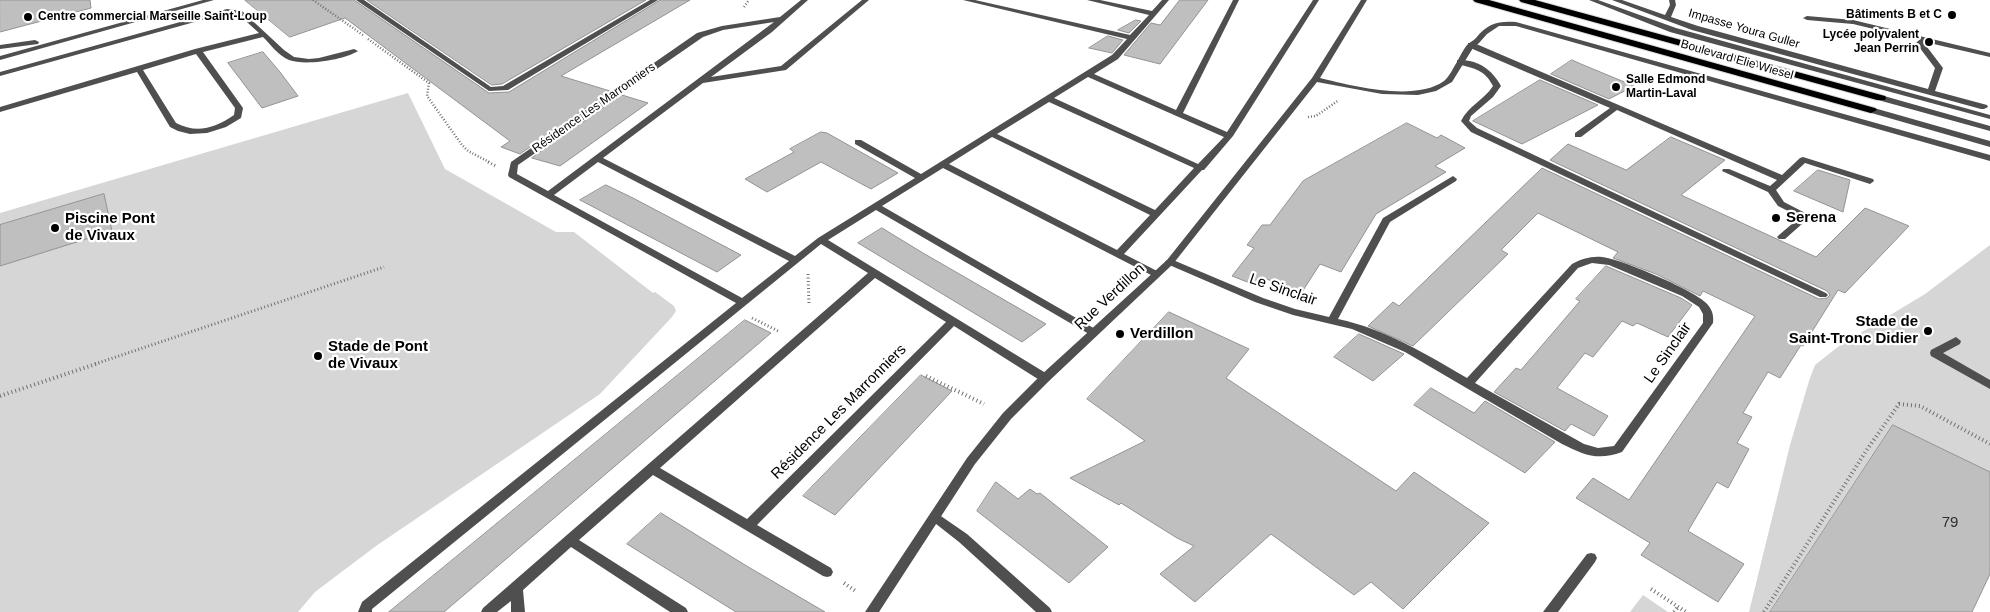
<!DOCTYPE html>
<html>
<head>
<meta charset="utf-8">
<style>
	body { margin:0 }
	canvas { display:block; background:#fff }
</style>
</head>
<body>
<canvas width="1990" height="612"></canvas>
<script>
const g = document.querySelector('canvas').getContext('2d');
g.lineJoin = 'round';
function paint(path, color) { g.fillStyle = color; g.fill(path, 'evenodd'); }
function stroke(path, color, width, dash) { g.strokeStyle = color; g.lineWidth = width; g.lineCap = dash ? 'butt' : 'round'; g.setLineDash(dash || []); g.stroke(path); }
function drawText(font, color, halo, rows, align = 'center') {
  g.font = font + ' Arial,sans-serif'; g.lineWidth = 4.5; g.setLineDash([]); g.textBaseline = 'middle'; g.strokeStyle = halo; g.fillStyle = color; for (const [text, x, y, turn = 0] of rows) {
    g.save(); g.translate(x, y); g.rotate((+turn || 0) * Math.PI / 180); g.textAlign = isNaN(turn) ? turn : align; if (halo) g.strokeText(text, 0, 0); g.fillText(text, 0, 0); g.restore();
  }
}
const green = new Path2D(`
	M408 93 445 169 556 232H574L653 293 655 292 674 306 676 311 672 317 600 394 376 546 315 592 298 612H0V213Z
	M1990 245V472L1893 425 1769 612H1749L1790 445 1809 381 1815 365 1839 346 1925 294Z
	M1643 595 1668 612H1630Z`);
const building = new Path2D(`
	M0 0H90L91 8 0 32Z
	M245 0H354L489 93 509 92 660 0H690L561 76 610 91 520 154 501 147 510 141 345 18 290 37Z
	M367 0H646L502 84 492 85Z
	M1180 0H1208L1160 64 1124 55 1151 23 1160 25Z
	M1136 20 1141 21 1129 33 1118 30Z
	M1108 36 1123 40 1112 53 1089 48Z
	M263 52 280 72 298 96 262 108 228 63Z
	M1572 60 1581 64 1634 86 1609 99 1551 74Z
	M1540 80 1598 105 1522 144 1473 121Z
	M622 95 648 103 560 166 532 158Z
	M1407 123 1437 138 1441 135 1465 148 1435 166 1446 172 1376 214 1341 272 1320 264 1302 292 1261 277 1255 285 1232 276 1254 248 1247 245 1262 225H1270L1303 181Z
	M821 132 827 133 898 173 871 189 821 162 767 192 745 179 794 152 790 149Z
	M1671 137 1725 160 1681 195 1816 257 1865 208 1909 226 1845 293 1838 290 1803 346 1801 345 1780 378 1768 372 1743 413 1752 417 1737 443 1749 449 1728 488 1717 482 1688 531 1744 564 1718 602 1641 555 1650 543 1576 498 1593 478 1629 500 1755 316 1703 291 1700 296 1656 274 1613 258 1618 252 1538 213 1501 250 1508 254 1413 346 1368 326 1393 302 1399 306 1542 168 1819 299 1827 298 1830 295 1827 291 1550 160 1568 144 1626 170Z
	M1818 170 1850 180 1843 212 1794 191Z
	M606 185 633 198 741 255 717 272 580 200Z
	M104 194 112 231 0 266V225Z
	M882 228 923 253 1046 324 1022 342 858 243Z
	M1606 266 1681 298 1692 305 1668 337 1637 323 1633 326 1622 321 1593 357 1585 353 1557 388 1608 416 1594 436 1571 424 1565 431 1494 392 1516 368 1521 370 1580 301 1576 299Z
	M1169 312 1249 349 1226 378 1396 491 1414 472 1489 523 1403 609 1371 582 1354 595 1271 534 1195 602 1160 574 1194 546 1177 538 1121 503 1119 505 1070 478 1145 441 1087 399Z
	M745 320 771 333 444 612H389Z
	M1359 334 1404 354 1373 381 1334 357Z
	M921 375 952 391 835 515 803 496Z
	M1431 388 1474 413 1485 401 1555 442 1525 473 1414 405Z
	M1893 425 1990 472V574L1972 612H1770Z
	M996 482 1018 499 1030 489 1037 494 1040 493 1108 547 1069 583 977 511Z
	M661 513 745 565 825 612H736L627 544Z`);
const pathFar2 = new Path2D(`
	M313 0 363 35
	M744 7 749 0
	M368 39 429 83 427 96 462 145 468 151 491 163
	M1308 117 1316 116 1339 100`);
const pathFar1 = new Path2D(`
	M488 162 496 166
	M808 274 809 305
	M752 318 780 332
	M95 364 384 267`);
const path = new Path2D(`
	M926 376 984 404
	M0 396 99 363
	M844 583 857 592
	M1651 589 1686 612
	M1674 612 1678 607
	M1764 612 1866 451 1899 404 1920 406 1990 444`);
const service = new Path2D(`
	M203 0H214L0 60V56Z
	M356 0H364L491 87 503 86 650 0H658L508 90 489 91Z
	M801 0H808L772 32 711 77 781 66 862 0H869L786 70 703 83 603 158 795 256 818 238 915 178 855 144V140H861L921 174 1112 55 1127 39 963 0H975L1130 35 1149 15 1087 0H1100L1152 11 1162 0H1169L1118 59 1094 74 1176 110 1233 0H1239L1183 113 1227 132 1313 0H1319L1233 136 1204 170H1202L1124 254 1159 272 1161 274 1159 276H1153L943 168 882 206 1097 330 1098 332 1097 334H1089L876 210 828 240 1049 375 1050 378 1049 381H1041L954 326 757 525 831 568 833 572 831 576 827 577 823 576 653 475 579 540 686 608 688 612H670L571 547 523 590 525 612H511V601L497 612H481L483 608 868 273 821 244 372 609V612H358L362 602 736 303 509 177 508 175 511 162 697 33 722 26 780 17ZM774 22 548 191 517 174 518 165 703 37 723 30ZM1088 77 1224 137 1198 164 1054 98ZM1049 102 1194 168 1155 210 997 134ZM992 137 1150 215 1117 250 949 164ZM598 162 789 261 742 298 554 195ZM875 278 946 322 747 519 660 468Z
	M1612 0H1622L1665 15 1670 5 1669 0H1675L1676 5 1671 17 1698 26 1928 89 1935 68 1916 43 1919 40 1853 24 1807 20 1803 18 1807 16 1853 20 1990 53V57L1925 42 1924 43 1943 68 1935 91 1987 105 1988 107 1984 109H1981L1692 30Z
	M227 9 242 11 284 50 294 57 309 59 319 58 354 49 358 51C344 60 305 66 289 60 278 55 271 45 263 37L203 52 243 108 241 118 226 127 207 133 190 134 178 131 170 127 137 72 0 112V107L195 49 259 33 238 14 227 13 0 76V72ZM196 54 235 108 234 115C215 128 197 134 176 123L143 70Z
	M35 40 39 42 38 44 0 49V45Z
	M1468 43H1474L1782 175 1800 158 1803 157 1873 179 1874 181 1870 184 1867 183 1805 163 1776 190 1784 202 1811 216 1785 239H1779L1777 237 1779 235 1800 217 1778 206 1768 192 1722 171 1723 169H1729L1770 186 1777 180 1617 110 1581 137H1575V133L1610 108 1468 47Z
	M1457 60C1477 59 1492 69 1501 86L1493 97 1471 116 1469 121 1477 128 1826 293 1828 295 1826 297H1820L1471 132 1461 121C1468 106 1484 100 1493 86 1485 70 1474 68 1457 64Z
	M1453 176 1457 179 1456 181 1390 222 1338 319C1385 329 1426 354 1467 378L1572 264C1581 259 1591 256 1602 257 1621 259 1691 289 1705 302 1712 308 1714 315 1713 323L1622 452C1598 461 1584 455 1562 444L1405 352 1352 329 1293 315 1255 302 1167 264 1165 262 1167 260H1173L1263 298 1295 309 1329 317 1383 218ZM1592 263 1609 265 1682 296 1699 307 1703 314V323L1614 446 1598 448 1584 444 1475 383 1578 268Z
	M1956 337 1961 341 1960 344 1943 353 1990 380V389L1931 356 1930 353 1931 350Z
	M935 512 967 534 1050 608 1052 612H1036L959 542 931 520 929 517 931 514Z
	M1591 553 1595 554 1597 558 1595 562 1558 612H1543L1587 554Z`);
const tertiary = new Path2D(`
	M1361 0H1367L1320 78C1352 86 1415 102 1444 81 1450 76 1453 68 1457 62 1460 56 1463 50 1467 45 1470 42 1473 41 1476 38 1488 23 1498 21 1516 22L1990 155V161L1516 26H1499L1487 34 1479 43 1473 48 1452 82 1436 91 1418 95 1382 94 1317 82 1173 264 1049 381 1011 419 975 464 879 612H865L967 458 1003 413 1041 375 1167 260 1312 78Z
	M1589 0H1598L1676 28 1990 115V119L1670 32Z
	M1878 96H1884L1990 126V131L1878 100Z
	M1868 108H1874L1990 141V147L1868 112Z`);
const trunk = new Path2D(`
	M1473 0H1489L1875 108 1877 110 1871 113 1867 112 1475 2Z
	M1519 0H1535L1885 96 1886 98 1885 100H1877L1521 2Z`);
const markers = [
	[1952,15,5,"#000"],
	[28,17,5,"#000"],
	[1929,42,5,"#000"],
	[1616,87,5,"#000"],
	[1776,218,5,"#000"],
	[55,228,5,"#000"],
	[1928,331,5,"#000"],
	[1120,334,5,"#000"],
	[318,356,5,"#000"]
];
const farPoinames = [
	["Bâtiments B et C",1942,15],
	["Centre commercial Marseille Saint-Loup",38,17,"left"],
	["Lycée polyvalent",1919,35],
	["Jean Perrin",1919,49],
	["Salle Edmond",1626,80,"left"],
	["Martin-Laval",1626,94,"left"]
];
const farStreetnames = [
	["Impasse Youra Guller",1744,29,16],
	["Boulevard Elie Wiesel",1737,60,16],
	["Résidence Les Marronniers",594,108,-35]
];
const poiNames = [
	["Serena",1786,218],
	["Piscine Pont",65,219],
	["de Vivaux",65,236],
	["Stade de",1918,322,"right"],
	["Saint-Tronc Didier",1918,339,"right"],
	["Verdillon",1130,334],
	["Stade de Pont",328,347],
	["de Vivaux",328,364]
];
const streetNames = [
	["Le Sinclair",1283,290,19],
	["Rue Verdillon",1110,297,-43],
	["Le Sinclair",1668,353,-55],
	["Résidence Les Marronniers",839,412,-45]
];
const nearNumbernames = [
	["79",1950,523]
];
paint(green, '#d6d6d6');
paint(building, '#bfbfbf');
stroke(building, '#939393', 1);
stroke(trunk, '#dbdbdb', 2);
stroke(pathFar2, '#717171', 2.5, [1, 2]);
stroke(pathFar1, '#717171', 3, [1, 2.5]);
stroke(path, '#717171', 4, [1, 3]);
paint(service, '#4f4f4f');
paint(tertiary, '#4f4f4f');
paint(trunk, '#000');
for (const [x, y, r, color] of markers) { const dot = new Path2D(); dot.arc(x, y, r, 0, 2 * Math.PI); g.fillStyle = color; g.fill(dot); stroke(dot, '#fff', 2); }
drawText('bold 12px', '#000', '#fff', farPoinames, 'right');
drawText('12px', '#000', '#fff', farStreetnames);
drawText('bold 15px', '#000', '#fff', poiNames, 'left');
drawText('15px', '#000', '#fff', streetNames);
drawText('15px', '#303030', null, nearNumbernames);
</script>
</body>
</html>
